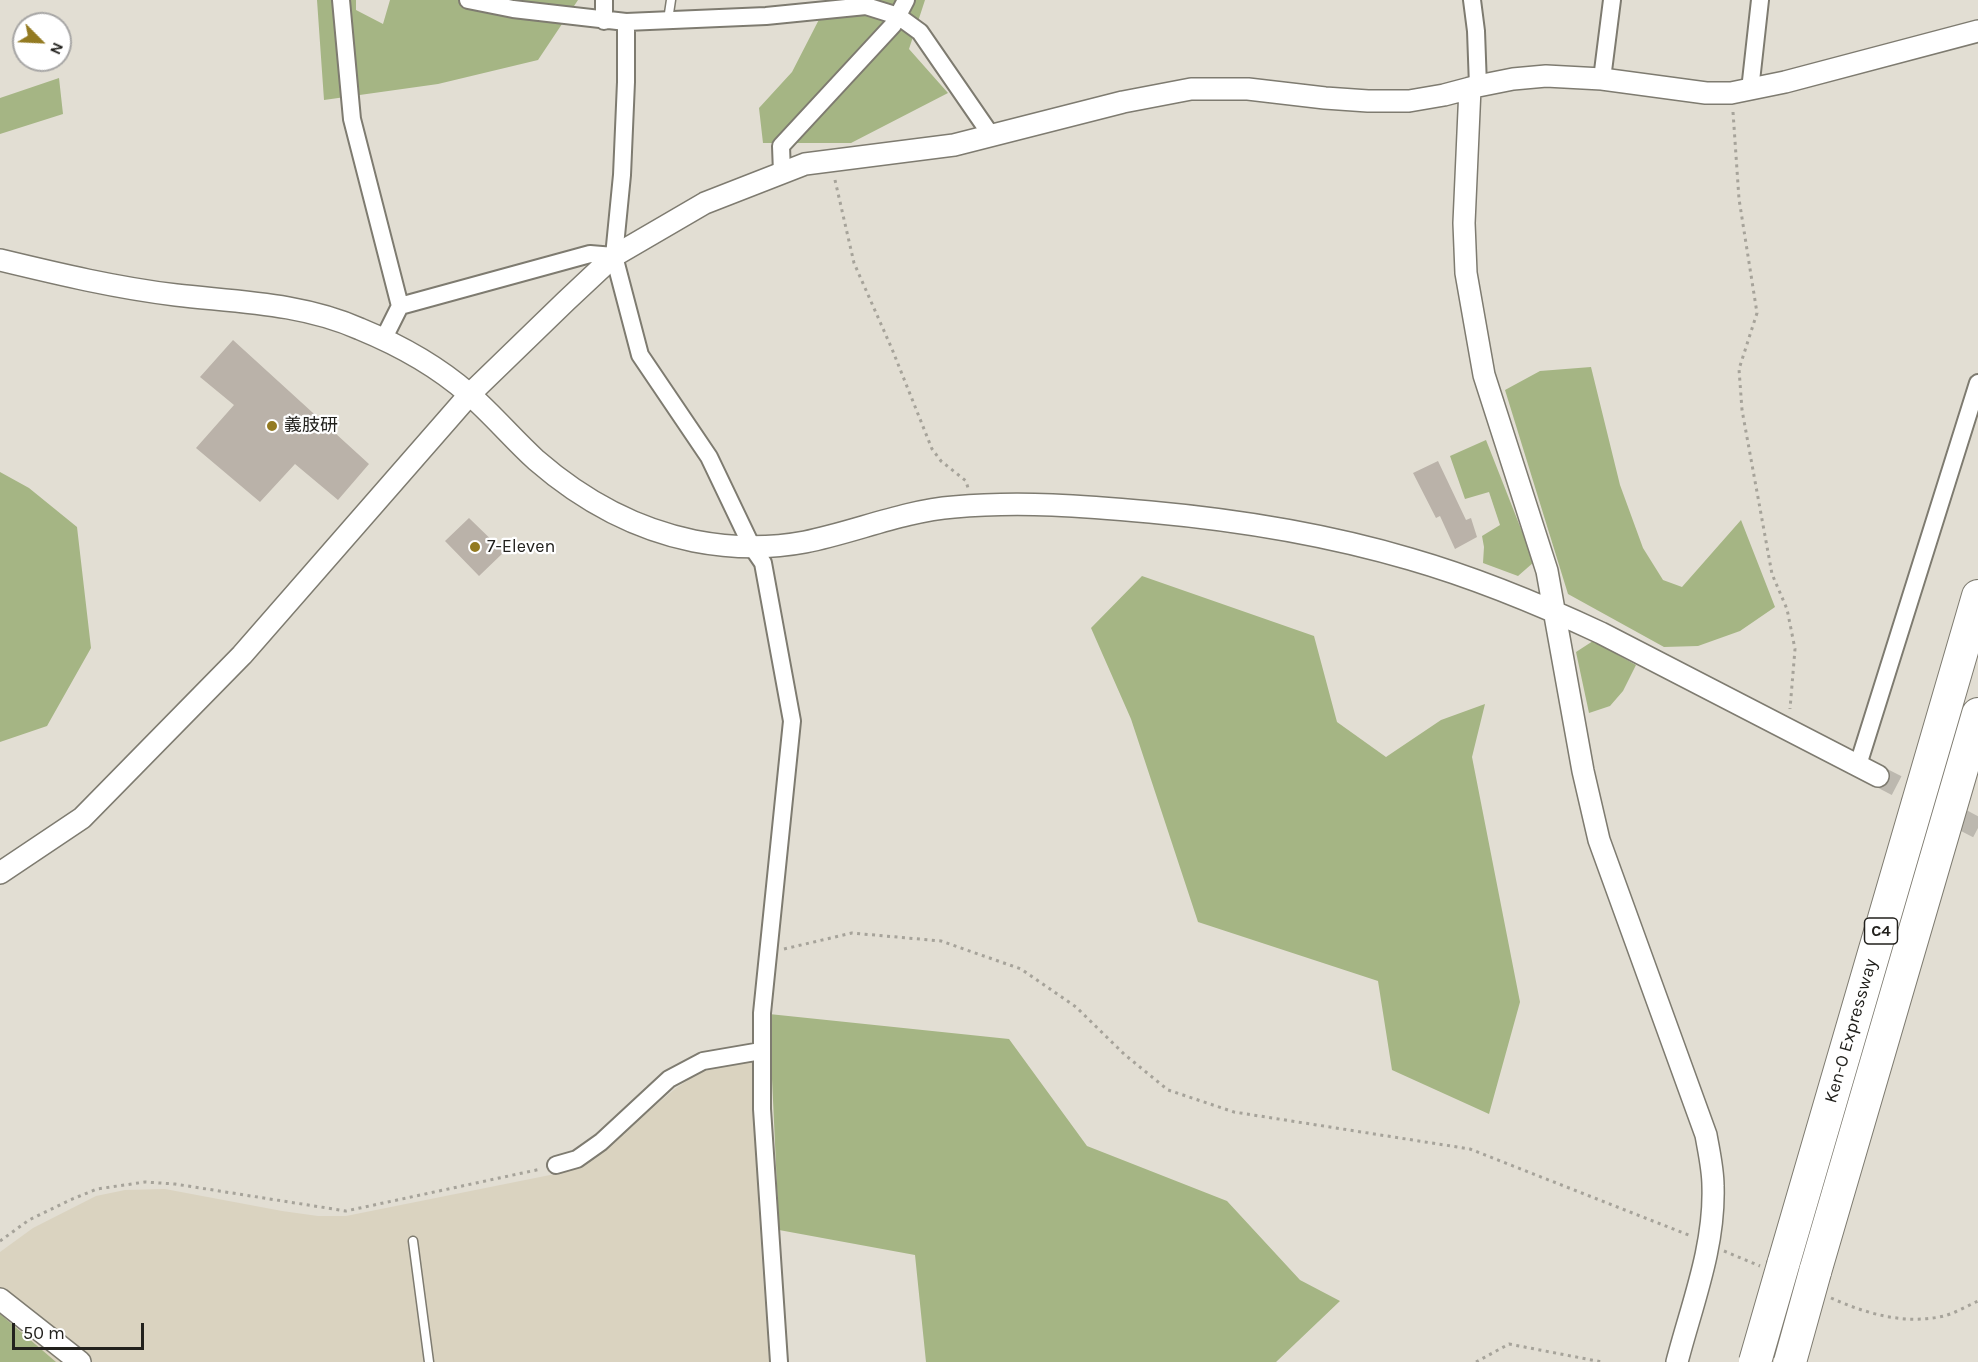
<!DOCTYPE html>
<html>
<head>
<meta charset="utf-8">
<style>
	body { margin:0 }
	#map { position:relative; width:1978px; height:1362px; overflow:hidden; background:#e2ded3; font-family:Karla,sans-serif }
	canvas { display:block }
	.north { position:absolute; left:12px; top:12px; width:60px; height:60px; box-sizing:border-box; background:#fff; border:2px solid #a7a6a5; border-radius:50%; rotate:114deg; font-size:16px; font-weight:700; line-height:24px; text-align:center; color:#22211d }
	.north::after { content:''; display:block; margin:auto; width:21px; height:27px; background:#937a21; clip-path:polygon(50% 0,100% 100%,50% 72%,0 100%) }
	.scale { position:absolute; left:12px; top:1323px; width:132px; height:27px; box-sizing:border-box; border:3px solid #22211d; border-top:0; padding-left:8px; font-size:18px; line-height:21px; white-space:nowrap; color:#22211d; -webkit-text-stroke:4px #fff; paint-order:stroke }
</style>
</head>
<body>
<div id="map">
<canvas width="1978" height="1362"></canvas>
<div class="north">N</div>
<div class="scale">50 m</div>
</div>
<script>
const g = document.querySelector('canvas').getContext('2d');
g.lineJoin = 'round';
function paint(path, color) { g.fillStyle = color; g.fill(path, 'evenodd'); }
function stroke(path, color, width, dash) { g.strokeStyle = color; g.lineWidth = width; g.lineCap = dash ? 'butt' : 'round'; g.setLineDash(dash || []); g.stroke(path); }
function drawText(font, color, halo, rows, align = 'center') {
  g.font = font + ' Karla,"Noto Sans JP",sans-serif'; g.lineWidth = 4.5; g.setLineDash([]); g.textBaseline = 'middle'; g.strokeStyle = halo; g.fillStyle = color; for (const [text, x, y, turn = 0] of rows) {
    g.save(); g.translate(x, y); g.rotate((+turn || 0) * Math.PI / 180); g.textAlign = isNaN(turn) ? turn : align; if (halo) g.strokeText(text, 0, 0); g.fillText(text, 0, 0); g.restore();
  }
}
const built = new Path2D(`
	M747 1059 755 1063 757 1103 758 1202 769 1362H0V1252L33 1228 96 1196 125 1190 165 1189 282 1211 318 1216H346L555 1174 593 1158 676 1088 700 1072Z`);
const green = new Path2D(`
	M317 0H356V10L383 24 390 0H578L538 60 438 84 324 100Z
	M829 0H925L909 49 948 93 851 143H763L759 108 792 72Z
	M59 78 63 114 0 134V98Z
	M1591 367 1620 485 1643 548 1663 580 1682 587 1741 520 1775 607 1740 631 1698 646 1664 647 1568 594 1505 390 1540 371Z
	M1486 440 1534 562 1518 576 1483 563 1484 547 1482 536 1500 525 1489 492 1465 499 1450 456Z
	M0 472 29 488 77 527 91 648 47 726 0 742Z
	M1142 576 1314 636 1337 722 1386 757 1441 720 1485 704 1472 757 1520 1002 1489 1114 1392 1070 1378 981 1198 922 1131 719 1091 628Z
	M1593 641 1636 665 1623 691 1610 706 1589 713 1576 652Z
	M769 1014 1009 1039 1087 1146 1227 1201 1300 1280 1340 1301 1276 1362H926L915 1255 779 1230Z
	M0 1314 56 1362H0Z`);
const building = new Path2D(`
	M233 340 369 464 338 500 295 464 260 502 196 448 234 405 200 377Z
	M1438 461 1466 520 1471 518 1477 537 1455 549 1440 516 1436 518 1413 473Z
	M469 518 504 552 479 576 445 541Z`);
const tertiaryTunnel = new Path2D(`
	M1878 776 1978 828`);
const path = new Path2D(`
	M1733 112 1739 199 1757 313 1739 369 1742 410 1772 574 1787 609 1795 649 1790 709
	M835 180 854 263 892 349 932 449 941 461 966 481 968 488
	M784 949 852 933 941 941 1021 969 1076 1007 1124 1054 1168 1090 1234 1112 1470 1149 1691 1236
	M0 1241 29 1220 70 1200 97 1189 145 1182 175 1184 346 1211 541 1169
	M1724 1251 1760 1266
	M1831 1298C1867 1314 1905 1325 1944 1316 1955 1313 1967 1306 1978 1301
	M1476 1362 1509 1344 1602 1362`);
const service = new Path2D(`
	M668 20 671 0
	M413 1241 429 1362`);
const minor = new Path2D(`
	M341 0 352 119 400 306 383 340
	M468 0 513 9 626 22 766 16 866 6 898 16 920 32 991 135
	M604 0V21
	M1472 0 1476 31 1478 86
	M626 22V82L622 175 614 256 640 355 709 457 752 547 763 563 792 721 762 1013V1109L779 1362
	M1602 79 1612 0
	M1750 90 1760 0
	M782 173 781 146 893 25 906 0
	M400 306 590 254 614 256
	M1858 765 1978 383
	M556 1165 577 1159 601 1142 669 1079 703 1061 761 1051`);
const tertiary = new Path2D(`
	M1470 88 1464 223 1466 273 1484 375 1547 571 1583 771 1599 840 1706 1135C1709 1152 1713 1169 1713 1186 1715 1247 1692 1304 1677 1362
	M0 260C58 274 117 288 176 295 237 302 302 303 360 329 399 345 437 366 469 394 493 415 513 439 536 460 582 500 635 529 694 541 730 548 768 549 805 542 855 532 903 511 954 507 1020 501 1085 506 1150 512 1238 520 1325 534 1410 559 1476 578 1539 604 1601 633L1878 776
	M0 873 82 818 242 655 470 394 566 301 614 256 705 203 805 164 954 145 1123 102 1191 89H1248L1325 98 1368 101H1409L1444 95 1478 86 1513 79 1546 76 1602 79 1706 93H1731L1785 82 1978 31
	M0 1299 80 1362`);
const motorway = new Path2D(`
	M1783 1265 1978 596
	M1815 1272 1978 714`);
const motorwayBridge = new Path2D(`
	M1755 1362 1783 1265
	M1790 1362 1815 1272`);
const markers = [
	[272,426,6,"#937a21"],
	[475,547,6,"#937a21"]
];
const shields = [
	[1881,931,33]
];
const shieldNames = [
	["C4",1881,931]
];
const poiNames = [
	["義肢研",284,426],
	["7-Eleven",487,547]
];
const streetNames = [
	["Ken-O Expressway",1851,1031,-74]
];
paint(built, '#dad3c0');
paint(green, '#a5b584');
paint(building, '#bab2a9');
stroke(tertiaryTunnel, '#bcb8af', 21, [21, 10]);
stroke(service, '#7e7b70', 11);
stroke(minor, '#7e7b70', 20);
stroke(tertiary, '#7e7b70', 24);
stroke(motorway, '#7e7b70', 34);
stroke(path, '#a6a39a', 3, [3, 4.5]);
stroke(service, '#fff', 8);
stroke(minor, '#fff', 16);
stroke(tertiary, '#fff', 21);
stroke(motorway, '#fff', 32);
stroke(motorwayBridge, '#7e7b70', 34, []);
stroke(motorwayBridge, '#fff', 32);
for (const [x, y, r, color] of markers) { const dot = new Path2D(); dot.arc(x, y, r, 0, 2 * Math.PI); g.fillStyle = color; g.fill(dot); stroke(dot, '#fff', 2); }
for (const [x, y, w] of shields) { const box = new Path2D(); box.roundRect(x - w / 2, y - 13, w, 26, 4.5); g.fillStyle = '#fff'; g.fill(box); stroke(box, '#22211d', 1.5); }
drawText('bold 16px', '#22211d', null, shieldNames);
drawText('18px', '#22211d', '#fff', poiNames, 'left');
drawText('18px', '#22211d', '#fff', streetNames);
</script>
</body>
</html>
